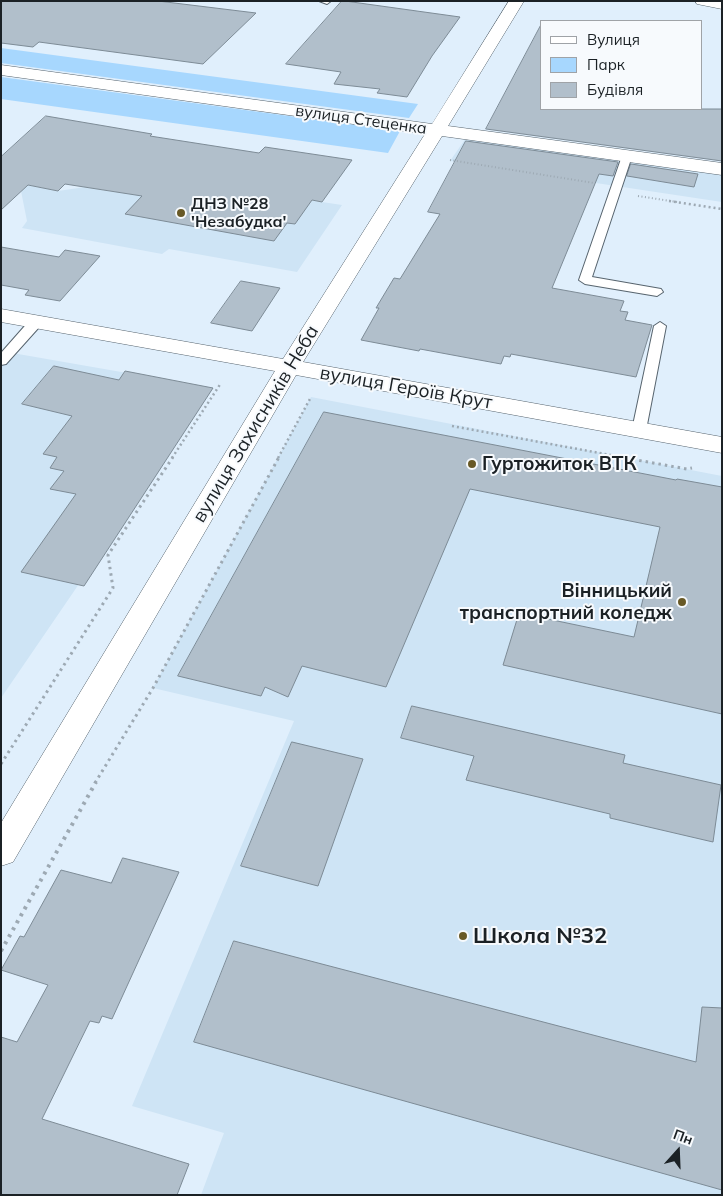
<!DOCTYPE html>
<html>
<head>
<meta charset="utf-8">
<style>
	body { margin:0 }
	#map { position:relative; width:723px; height:1196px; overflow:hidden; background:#e0effc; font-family:Mulish,sans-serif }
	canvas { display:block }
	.frame { position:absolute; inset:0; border:2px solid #1b2125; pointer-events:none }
	.legend { position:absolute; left:540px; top:20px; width:162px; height:90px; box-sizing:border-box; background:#f7fafd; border:1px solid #9fa3a7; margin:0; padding:6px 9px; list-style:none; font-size:15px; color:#1b2125 }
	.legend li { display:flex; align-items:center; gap:10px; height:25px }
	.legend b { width:25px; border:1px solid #9fa3a7 }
	.north { position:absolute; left:653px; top:1126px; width:50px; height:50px; -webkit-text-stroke:4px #f7fafd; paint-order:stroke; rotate:20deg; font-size:14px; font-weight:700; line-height:20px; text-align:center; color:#1b2125 }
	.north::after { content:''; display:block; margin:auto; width:18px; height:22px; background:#1b2125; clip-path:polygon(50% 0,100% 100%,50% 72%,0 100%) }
</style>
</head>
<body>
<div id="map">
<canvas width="723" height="1196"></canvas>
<div class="frame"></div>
<ul class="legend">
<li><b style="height:6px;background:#fff"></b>Вулиця</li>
<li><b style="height:14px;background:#a7d7fe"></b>Парк</li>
<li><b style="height:14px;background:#b1bfcb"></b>Будівля</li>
</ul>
<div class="north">Пн</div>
</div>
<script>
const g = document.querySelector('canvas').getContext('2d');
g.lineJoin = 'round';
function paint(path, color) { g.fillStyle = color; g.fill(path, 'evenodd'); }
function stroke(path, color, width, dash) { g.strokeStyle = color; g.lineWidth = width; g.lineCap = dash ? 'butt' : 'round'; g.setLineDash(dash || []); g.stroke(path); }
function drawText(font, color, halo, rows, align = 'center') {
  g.font = font + ' Mulish,sans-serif'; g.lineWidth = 4; g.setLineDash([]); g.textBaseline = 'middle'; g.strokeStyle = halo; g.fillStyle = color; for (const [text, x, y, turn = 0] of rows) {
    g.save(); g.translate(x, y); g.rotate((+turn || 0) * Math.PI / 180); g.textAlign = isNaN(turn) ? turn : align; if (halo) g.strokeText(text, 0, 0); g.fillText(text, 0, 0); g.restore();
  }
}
const built = new Path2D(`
	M466 138 722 174V202L450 161Z
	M134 169 322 202 342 205 297 272 169 249 162 254 22 228 27 221 21 191 27 185 58 191 85 187 114 192Z
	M1 351 213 388 1 698Z
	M311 397 722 476V1195H201L224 1133 132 1106 294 721 153 688Z`);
const green = new Path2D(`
	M1 48 418 104 409 118 1 63Z
	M1 77 400 131 388 153 1 99Z`);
const building = new Path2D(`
	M1 1H158L256 13 203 64 39 42 33 47 1 43Z
	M342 1H345L460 17 432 56 407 97 377 93 380 89 334 84 341 72 286 64Z
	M542 23V109H722V161L486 129Z
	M46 116 152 134 150 136 259 153 265 147 352 160 322 202 312 200 295 224 287 223 274 241 125 214 142 196 65 184 58 191 28 185 1 210V157Z
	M466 141 618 162 613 176 599 174 552 288 624 301 620 311 628 312 625 320 652 325 636 377 511 354 510 357 504 356 501 364 420 349 419 351 361 340 379 308H376L394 278 400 279 440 214 428 212Z
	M631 164 698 174 694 187 627 176Z
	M1 247 59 257 65 250 100 256 60 301 25 295 29 290 1 285Z
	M241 281 280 288 252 331 211 323Z
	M54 366 119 380 125 371 213 388 84 586 21 572 76 494 50 489 64 471 50 468 57 457 43 454 72 416 22 404Z
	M324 412 676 480 677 479 722 487V714L503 665 519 613 634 637 660 527 470 489 386 687 302 666 288 697 265 687 261 696 178 676Z
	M412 706 625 755 623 763 721 785 713 842 610 818V814L466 780 474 756 401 738Z
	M292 742 363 759 318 886 241 866Z
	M123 858 179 872 112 1019 102 1016 99 1023 90 1021 42 1119 189 1164 177 1195H1V1037L17 1042 48 985 1 970 20 936 24 937 61 870 111 883Z
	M234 941 696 1062 702 1007 722 1008V1190L194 1042Z`);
const pathFar3 = new Path2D(`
	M450 160 594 183
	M638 196 677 202`);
const pathFar2 = new Path2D(`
	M669 201 722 209
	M452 426 627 458
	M172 458 221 383
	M278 458 311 397`);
const pathFar1 = new Path2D(`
	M620 457 687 469 692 468
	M1 764 113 588 108 555 173 457
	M95 783 153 688 279 457`);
const path = new Path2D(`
	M1 951 96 782`);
const service = new Path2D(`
	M319 1H331L327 4Z
	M627 153 632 156 592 277 661 289 663 292 657 296 585 284 579 280 622 156Z
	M36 318 42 322 41 325 6 364 1 365V353L31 319Z
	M660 322 666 326 646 430 644 433H634L632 430 654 326Z`);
const minor = new Path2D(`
	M509 1H524L448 126 722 163V175L442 136 303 362 722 437V453L296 375 13 862 1 866V823L275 371 1 322V309L283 359 425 134 1 75V65L432 124Z
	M695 1H722V9L697 4Z`);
const markers = [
	[181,213,5,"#685926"],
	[472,464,5,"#685926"],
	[682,602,5,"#685926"],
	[463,936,5,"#685926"]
];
const farStreetnames = [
	["вулиця Стеценка",361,120,8]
];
const farPoinames = [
	["ДНЗ №28",191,204],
	["'Незабудка'",191,222]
];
const streetNames = [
	["вулиця Героїв Крут",406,388,10],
	["вулиця Захисників Неба",256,424,-59]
];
const poiNames = [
	["Гуртожиток ВТК",482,464],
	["Вінницький",672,591,"right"],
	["транспортний коледж",672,613,"right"]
];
const nearPoinames = [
	["Школа №32",473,936]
];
paint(built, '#cee4f5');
paint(green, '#a7d7fe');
paint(building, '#b1bfcb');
stroke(building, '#7d8b96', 1);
stroke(service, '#57646e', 2);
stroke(minor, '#57646e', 1);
stroke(pathFar3, '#9da9b3', 2, [1, 2.5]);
stroke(pathFar2, '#9da9b3', 2.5, [2, 3]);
stroke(pathFar1, '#9da9b3', 3, [2.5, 4]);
stroke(path, '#9da9b3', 4, [3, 5]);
paint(service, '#fff');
paint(minor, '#fff');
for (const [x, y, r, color] of markers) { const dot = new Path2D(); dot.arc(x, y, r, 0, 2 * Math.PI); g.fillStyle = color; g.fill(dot); stroke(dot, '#f7fafd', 2); }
drawText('16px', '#1b2125', '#f7fafd', farStreetnames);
drawText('bold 16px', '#1b2125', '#f7fafd', farPoinames, 'left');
drawText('19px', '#1b2125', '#f7fafd', streetNames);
drawText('bold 19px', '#1b2125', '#f7fafd', poiNames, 'left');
drawText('bold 22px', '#1b2125', '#f7fafd', nearPoinames, 'left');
</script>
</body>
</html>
